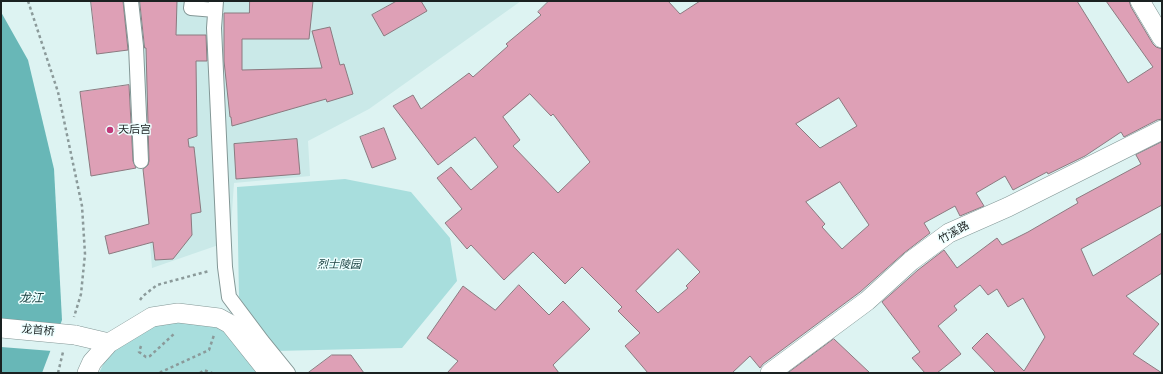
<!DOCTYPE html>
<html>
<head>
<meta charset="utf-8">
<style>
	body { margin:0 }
	#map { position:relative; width:1163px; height:374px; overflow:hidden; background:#ddf3f2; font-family:"Source Serif 4",serif }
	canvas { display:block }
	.frame { position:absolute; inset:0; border:2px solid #1a2121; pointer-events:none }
</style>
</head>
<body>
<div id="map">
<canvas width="1163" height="374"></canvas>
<div class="frame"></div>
</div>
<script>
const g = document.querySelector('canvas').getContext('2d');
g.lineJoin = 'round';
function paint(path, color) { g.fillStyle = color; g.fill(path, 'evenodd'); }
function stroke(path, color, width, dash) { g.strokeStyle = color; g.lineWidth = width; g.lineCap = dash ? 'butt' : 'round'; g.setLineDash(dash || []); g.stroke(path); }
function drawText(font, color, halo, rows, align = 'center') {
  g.font = font + ' "Source Serif 4","Noto Sans SC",serif'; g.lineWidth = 3; g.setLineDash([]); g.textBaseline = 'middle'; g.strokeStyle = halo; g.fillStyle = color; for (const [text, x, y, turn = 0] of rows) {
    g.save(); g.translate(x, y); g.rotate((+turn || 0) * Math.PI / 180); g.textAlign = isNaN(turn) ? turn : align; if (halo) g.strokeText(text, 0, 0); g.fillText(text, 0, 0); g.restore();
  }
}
const built = new Path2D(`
	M130 1H521L369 109 308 141 310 176 234 183 230 241 152 268Z`);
const green = new Path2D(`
	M345 179 411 192 450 238 457 281 402 348 275 351 239 297 237 187Z
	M155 320 229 328 256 373H99L108 354Z`);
const water = new Path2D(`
	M1 12 28 60 54 169 62 320 42 373H1Z`);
const pier = new Path2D(`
	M1 322 61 327 52 351 1 347Z`);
const building = new Path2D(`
	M91 1H123L128 50 97 54Z
	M140 1H177L176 35H206L207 61H196L197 136 188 139 189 147H194L201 212 191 214 192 235 173 259 155 260 153 242 109 254 105 236 149 224 143 169 148 165 149 161 146 48H145Z
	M250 1H313L309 39H242V70L322 68 312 31 330 27 340 65 344 64 353 94 327 102 326 99 232 126 231 117H230L224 61V13H249Z
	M397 1H421L427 11 384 36 372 15Z
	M549 1H668L680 14 700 1H1077L1128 83 1153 67 1106 1H1129L1131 7 1153 44 1156 47 1162 49V119L1157 120 1124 137 1121 132 1085 156 1048 174 1047 172 1013 190 1005 176 976 193 984 206 960 216 955 206 924 223 930 233 904 253 860 292 763 364 760 368 750 356 732 373H648L625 346 640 333 618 311 622 307 582 267 565 284 533 252 504 280 471 245 467 249 445 223 462 209 437 178 451 167 471 190 498 167 475 137 438 165 393 106 413 95 421 109 469 73 473 77 508 46 506 44 541 15 538 12ZM530 94 551 116 553 114 590 162 558 193 513 146 520 140 503 117ZM839 98 857 126 820 148 796 124ZM840 182 869 225 842 249 822 227 825 224 806 202ZM678 249 700 272 686 286 688 288 658 313 636 291Z
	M129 85 133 161 136 168 91 176 80 92Z
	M384 128 396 159 372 168 360 137Z
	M297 139 300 174 236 179 234 144Z
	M1162 142V205L1081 249 1093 276 1162 233V273L1126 296 1159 324 1133 354 1162 373H996L972 348 987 333 1024 371 1045 337 1023 298 1008 307 997 289 988 295 980 285 954 306 957 310 938 326 961 354 937 373H925L912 358 920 352 882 302 918 270 944 250 957 268 997 238 1002 245 1028 232 1078 203 1076 199 1141 164 1136 155Z
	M519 285 549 315 563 301 590 329 553 365 559 373H447L458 361 427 338 463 286 495 310Z
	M834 339 870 373H788Z
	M332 355H351L364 373H308Z`);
const path = new Path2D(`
	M28 1 58 92 82 206 85 254 81 294 74 317
	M140 300 143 296 157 285 209 271
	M141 346 139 352 146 357 150 356 175 333
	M58 373 63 352
	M160 373 161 372 209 350 214 335
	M200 373 204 370 212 373`);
const pedestrian = new Path2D(`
	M131 1 136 46 141 161
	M192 1 191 8 215 10
	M216 1 214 28 225 267 229 297 262 341 288 373`);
const minor = new Path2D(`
	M1140 1 1162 38
	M75 335 109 343
	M87 373 92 362 109 343 152 317 178 313 219 318 230 324 269 373
	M770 373 867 301 911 261 949 233 1008 207 1162 130`);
const minorBridge = new Path2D(`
	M1 328 75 335`);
const markers = [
	[110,130,4,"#c13a7a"]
];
const poiNames = [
	["天后宫",118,130]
];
const streetNames = [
	["竹溪路",954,233,-29],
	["龙首桥",38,331,5]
];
const parkNames = [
	["烈士陵园",339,265]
];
const waterNames = [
	["龙江",31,299]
];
paint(built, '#cae9e8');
paint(green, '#a8dedd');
paint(water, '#68b7b7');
paint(pier, '#ddf3f2');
paint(building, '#dea0b6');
stroke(building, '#8b7a80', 1);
stroke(pedestrian, '#839796', 16);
stroke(minor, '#839796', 20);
stroke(path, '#8b9a9a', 2.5, [3, 3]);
stroke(pedestrian, '#fff', 14);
stroke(minor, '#fff', 19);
stroke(minorBridge, '#839796', 20, []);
stroke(minorBridge, '#fff', 19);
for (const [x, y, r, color] of markers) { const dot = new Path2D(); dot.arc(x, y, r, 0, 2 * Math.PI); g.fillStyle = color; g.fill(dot); stroke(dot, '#eff', 1.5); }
drawText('11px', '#1a2121', '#eff', poiNames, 'left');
drawText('11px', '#1a2121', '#eff', streetNames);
drawText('italic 11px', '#204646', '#eff', parkNames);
drawText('italic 12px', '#1c4242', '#eff', waterNames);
</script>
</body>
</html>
